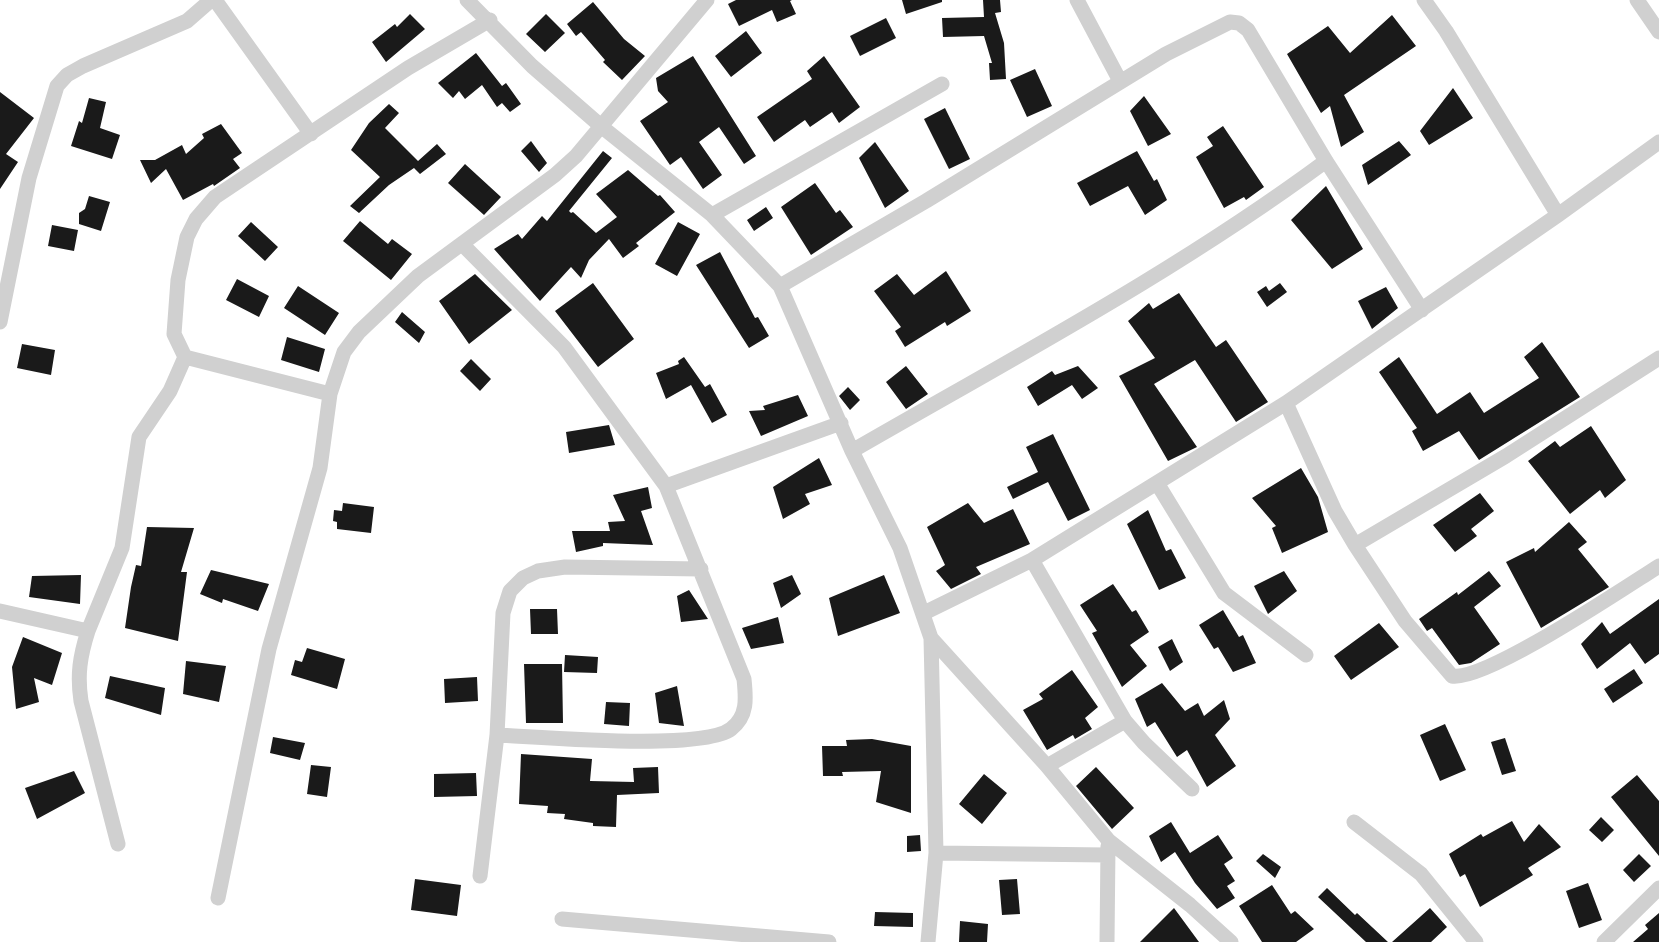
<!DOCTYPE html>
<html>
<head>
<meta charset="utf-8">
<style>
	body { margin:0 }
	canvas { display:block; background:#fff }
</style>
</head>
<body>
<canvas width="1659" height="942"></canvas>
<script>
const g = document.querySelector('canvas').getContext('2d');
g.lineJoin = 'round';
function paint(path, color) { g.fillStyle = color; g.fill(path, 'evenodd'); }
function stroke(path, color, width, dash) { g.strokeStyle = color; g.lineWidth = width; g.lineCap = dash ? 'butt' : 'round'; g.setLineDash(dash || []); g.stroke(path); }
const building = new Path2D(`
	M736 0H792L790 1 796 14 777 22 772 10 739 26 728 4Z
	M902 0H942V2L906 14Z
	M983 0H1000L1001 12 995 13 1004 43 1006 79 990 80 989 63H992L984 36 943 37 942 18 984 17Z
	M593 2 624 39 645 56 622 80 603 62 605 60 581 32 576 36 567 24Z
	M410 14 425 29 386 62 372 42 395 24 397 27Z
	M546 14 565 33 545 52 526 34Z
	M1392 15 1416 46 1344 95 1364 132 1341 147 1330 106 1321 113 1287 54 1328 26 1350 53Z
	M886 18 896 38 860 56 850 36Z
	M746 31 762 53 731 77 715 56Z
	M476 53 502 86 506 83 521 104 510 112 502 103 497 107 482 85 465 99 459 91 453 98 438 83Z
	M693 56 756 156 744 164 719 127 699 142 722 175 703 189 681 157 670 165 640 121 668 102 658 91 656 78Z
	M824 56 860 107 839 123 832 112 810 127 805 120 774 142 757 117 812 79 807 71Z
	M1035 69 1052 106 1027 117 1010 80Z
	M1453 88 1473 118 1429 145 1420 131Z
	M0 92 34 118 6 154 18 162 0 189Z
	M1144 96 1171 134 1148 146 1130 111Z
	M89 98 106 102 100 128 120 135 112 159 71 146 79 121 82 123Z
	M389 104 399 113 385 128 418 161 437 144 446 154 420 174 414 168 389 185 359 213 350 206 380 177 351 150 369 123Z
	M945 108 970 159 949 169 924 119Z
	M221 124 242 153 233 159 240 168 214 186 213 184 183 200 166 169 151 183 140 160H155L182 145 186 154 204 138 202 134Z
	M1223 126 1264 187 1246 200 1244 197 1224 208 1196 157 1213 146 1207 137Z
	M531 141 547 163 539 172 521 151Z
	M1399 141 1411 155 1368 185 1362 165Z
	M875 142 909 191 885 208 859 158Z
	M603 151 612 158 569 211 571 213 573 212 596 233 617 217 596 194 628 170 658 196 660 195 675 212 636 243 639 246 623 258 609 239 589 260 581 278 571 267 540 301 494 249 518 234 522 239 542 216 547 221Z
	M1137 151 1154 181 1157 179 1167 200 1145 215 1128 186 1090 206 1077 183Z
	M465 164 501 197 484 215 448 183Z
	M815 183 836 213 840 210 853 227 811 255 781 207Z
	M1326 186 1363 249 1332 269 1291 220Z
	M89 196 110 202 101 231 79 224V213L85 209Z
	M766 207 773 218 754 231 747 220Z
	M360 221 388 244 392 239 412 254 391 280 343 241Z
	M251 222 278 247 265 261 238 236Z
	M678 222 700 234 677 276 655 264Z
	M52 225 78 230 74 251 48 246Z
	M720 252 755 318 758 317 769 336 749 348 696 265Z
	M946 271 971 311 947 326 945 322 905 347 895 331 901 327 874 291 897 274 914 295Z
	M475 274 512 310 469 344 439 301Z
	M237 279 269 296 259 317 226 300Z
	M593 283 634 339 598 367 555 311Z
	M1280 283 1287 292 1267 307 1257 292 1266 286 1269 291Z
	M298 286 339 313 325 335 284 308Z
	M1386 287 1398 308 1372 329 1358 301Z
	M1179 293 1216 347 1226 340 1268 402 1236 422 1195 360 1154 384 1197 447 1168 461 1119 376 1155 358 1128 321 1149 303 1153 309Z
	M402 312 425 332 419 343 395 322Z
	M287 337 325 349 319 372 281 360Z
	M1542 342 1580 397 1479 460 1459 431 1423 451 1412 431 1417 428 1379 372 1399 357 1437 414 1470 392 1484 413 1539 378 1524 357Z
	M22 344 55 350 51 375 17 368Z
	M684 357 705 387 710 384 727 415 712 423 691 385 666 399 656 373 679 364 678 361Z
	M471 359 491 379 480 391 460 371Z
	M906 366 928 394 906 409 886 382Z
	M1078 366 1098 388 1082 399 1072 385 1038 406 1027 387 1052 371 1055 375Z
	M848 387 860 400 850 410 839 396Z
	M798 395 808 416 761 436 749 411 765 410 763 406Z
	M609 425 615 445 569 453 566 432Z
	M1591 426 1626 480 1605 498 1600 490 1570 514 1528 461 1555 441 1560 447Z
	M1053 434 1090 510 1068 521 1048 482 1013 499 1007 487 1038 472 1026 447Z
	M819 458 832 485 805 494 810 504 783 519 773 487Z
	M1301 468 1318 497 1328 532 1282 553 1272 528 1276 526 1252 498Z
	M648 487 652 508 641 511 653 545 603 543V546L576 552 572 531H610L608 522 625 521 613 495Z
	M1480 493 1494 511 1471 529 1477 536 1455 552 1433 525Z
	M343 503 374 507 371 533 337 529V522L333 521 334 510 342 511Z
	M968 503 984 523 1013 509 1030 544 976 567 981 574 951 589 936 571 945 565 927 527Z
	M1148 510 1166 551 1171 549 1186 578 1159 590 1127 524Z
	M1569 522 1587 542 1578 549 1609 587 1541 628 1506 562 1534 548 1535 552Z
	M147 527 194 528 181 572H187L178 641 125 628 131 587 136 565 141 566Z
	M211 570 269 584 258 611 223 599 222 603 200 594Z
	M1284 571 1297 591 1268 614 1254 586Z
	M1489 571 1501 586 1474 607 1500 644 1471 663 1459 665 1432 628 1427 631 1419 619 1457 592 1458 595Z
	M81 575 80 604 29 597 32 576Z
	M792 575 801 594 781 608 773 583Z
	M884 575 900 613 838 636 829 598Z
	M1113 584 1132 612 1136 610 1149 632 1130 645 1147 666 1122 687 1092 633 1097 631 1080 605Z
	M689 590 708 619 681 622 677 596Z
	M1659 599V654L1645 664 1630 643 1597 669 1581 644 1602 622 1610 634Z
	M530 609H557L558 634H531Z
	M1223 610 1239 637 1243 635 1256 663 1233 672 1218 647 1214 649 1199 625Z
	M778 617 784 643 751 649 742 628Z
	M1379 623 1399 647 1351 680 1334 656Z
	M23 637 62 653 52 685 34 678 39 702 16 709 12 667Z
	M1172 639 1183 662 1170 671 1158 647Z
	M307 648 345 659 337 689 291 675 295 660 302 662Z
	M565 655 598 657 597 673 564 672Z
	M186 661 226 666 219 702 183 694Z
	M524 664H562L563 723H526Z
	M1634 669 1643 683 1613 703 1604 689Z
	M1072 670 1098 707 1085 718 1092 729 1075 739 1073 735 1047 750 1023 710 1043 699 1039 694Z
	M110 676 165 688 161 715 105 698Z
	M477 677 478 701 445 703 444 679Z
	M1162 683 1185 711 1198 703 1204 716 1224 700 1230 719 1215 735 1236 766 1207 787 1187 750 1177 757 1155 722 1147 727 1135 699Z
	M677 686 684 726 659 723 655 693Z
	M606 702 630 703 629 726 604 724Z
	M1445 724 1466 770 1440 781 1420 735Z
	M273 737 305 743 300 760 270 753Z
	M1505 738 1516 771 1502 775 1491 742Z
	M872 739 911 746V813L876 802 881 771 842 772 843 776H823L822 746H847L846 740Z
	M521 754 592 759 590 781 634 782 633 768 658 767 659 793 617 795 616 827 593 826V823L564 819 565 814 547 813 548 806 519 804Z
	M311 765 331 767 327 797 307 794Z
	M1096 767 1134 808 1112 829 1076 786Z
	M74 771 85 793 37 819 25 788Z
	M476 773 477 796 434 797V774Z
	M984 774 1007 793 982 824 959 804Z
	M1637 775 1659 801V856L1611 797Z
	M1601 817 1614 830 1602 842 1589 830Z
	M1512 821 1524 842 1539 824 1561 847 1528 868 1533 875 1480 907 1465 874 1460 877 1449 854 1481 834 1483 837Z
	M1171 822 1190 853 1218 835 1233 858 1224 864 1235 881 1227 886 1235 898 1217 909 1195 883 1175 852 1161 862 1149 836Z
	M920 835 921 851 907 852V836Z
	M1263 854 1281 867 1275 878 1256 861Z
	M1639 854 1651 866 1634 882 1623 870Z
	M415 879 461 885 457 916 411 910Z
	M1017 879 1020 914 1002 915 999 880Z
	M1588 883 1602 920 1579 928 1566 891Z
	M1272 885 1291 914 1295 911 1314 929 1296 942H1262L1239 906Z
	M1327 888 1355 915 1357 913 1388 942H1366L1318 897Z
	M1174 908 1199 942H1140Z
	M1430 908 1447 927 1431 942H1392Z
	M875 912 913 913V927L874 926Z
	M1659 913V942H1633L1648 929 1645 925Z
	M960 921 988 924 987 942H959Z`);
const minor = new Path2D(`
	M215 0 311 134
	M467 0 532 66 602 127 712 215 780 286 852 451 900 548 931 638 936 853 928 942
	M1077 0 1120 81
	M1424 0 1446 31 1558 215
	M1637 0 1659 32
	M712 215 942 84
	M463 245 564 347 666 486
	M780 286 926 201 1166 54 1230 22 1239 23 1248 30 1326 161 1422 310
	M0 322 29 178 57 86 67 75 83 66 187 21 211 0
	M330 394 185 357 174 334 178 280 187 237 196 219 215 197 408 68 490 20
	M1286 403 1335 511 1355 545 1405 621 1452 676C1485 682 1624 588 1659 566
	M852 451C1013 358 1176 272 1326 161
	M1157 483 1224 593 1306 655
	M1355 545 1506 456 1659 358
	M1032 560 1125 721 1144 743 1192 789
	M0 611 88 631 122 548 139 437 170 391 185 357
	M924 613 1032 560 1286 403 1558 215 1659 142
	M88 631C80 656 77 675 81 701L118 844
	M931 638 1047 766 1109 841 1190 905 1231 942
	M497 735C541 737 702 751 731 729 748 716 746 698 744 679L666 486 841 423
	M1047 766 1125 721
	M1354 822 1421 874 1476 942
	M936 853 1107 855
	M480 876 497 735 503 613 510 591 523 578 538 571 565 567 701 569
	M218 898 269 649 320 468 330 394 344 352 359 332 418 276 555 175 576 156 707 0
	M562 919 829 942
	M1107 942 1108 846
	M1604 942 1659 888`);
paint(building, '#1a1a1a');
stroke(minor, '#d0d0d0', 15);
</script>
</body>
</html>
